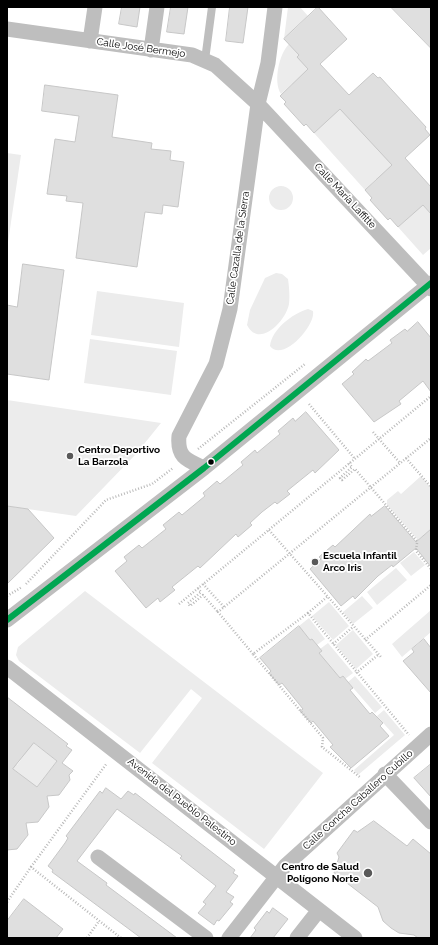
<!DOCTYPE html>
<html>
<head>
<meta charset="utf-8">
<style>
	body { margin:0 }
	#map { position:relative; width:438px; height:945px; overflow:hidden; background:#fff; font-family:Raleway,sans-serif }
	canvas { display:block }
	.frame { position:absolute; inset:0; border:8px solid #000; pointer-events:none }
</style>
</head>
<body>
<div id="map">
<canvas width="438" height="945"></canvas>
<div class="frame"></div>
</div>
<script>
const g = document.querySelector('canvas').getContext('2d');
g.lineJoin = 'round';
function paint(path, color) { g.fillStyle = color; g.fill(path, 'evenodd'); }
function stroke(path, color, width, dash) { g.strokeStyle = color; g.lineWidth = width; g.lineCap = dash ? 'butt' : 'round'; g.setLineDash(dash || []); g.stroke(path); }
function drawText(font, color, halo, rows, align = 'center') {
  g.font = font + ' Raleway,sans-serif'; g.lineWidth = 3.5; g.setLineDash([]); g.textBaseline = 'middle'; g.strokeStyle = halo; g.fillStyle = color; for (const [text, x, y, turn = 0] of rows) {
    g.save(); g.translate(x, y); g.rotate((+turn || 0) * Math.PI / 180); g.textAlign = isNaN(turn) ? turn : align; if (halo) g.strokeText(text, 0, 0); g.fillText(text, 0, 0); g.restore();
  }
}
const green = new Path2D(`
	M288 7H300L308 16 284 39Z
	M289 44 313 70 299 92 292 84 281 94C273 82 279 54 289 44Z
	M339 104 396 166 383 187 376 179 365 190 314 133Z
	M7 153 21 155 7 249Z
	M269 198a12 12 0 1 1 24 0a12 12 0 1 1-24 0Z
	M420 202 431 214V248L423 255 398 227 410 216Z
	M276 273 282 274 288 279C289 286 290 296 289 304 286 321 259 349 247 325L250 310 265 278Z
	M97 291 184 303 179 347 91 335Z
	M308 309 313 311C316 326 282 363 270 346 272 329 292 314 308 309Z
	M90 339 177 351 171 395 84 383Z
	M7 400 161 423 136 454 76 516 7 506Z
	M421 476 431 488V529L418 540 387 505V500L398 491 401 494Z
	M414 552 425 565 411 576 400 563Z
	M396 568 407 580 377 605 367 592Z
	M85 591 323 773 264 849 152 763 202 698 191 689 140 753 19 661 16 655 18 647Z
	M362 596 373 608 353 624 343 612Z
	M329 602 349 626 333 640 312 616Z
	M431 610V632L402 657 392 644Z
	M309 618 325 639 317 645 312 639 310 640 299 626Z
	M353 630 373 654 356 669 336 645Z
	M328 643 353 673 345 679 343 676 340 678 319 653 322 651 320 649Z
	M355 676 382 707 375 713 348 682Z
	M384 710 405 735 358 775 354 770 394 735 377 716Z
	M7 723 57 761 7 825 30 782 15 770 11 775V761L17 765 28 750Z`);
const building = new Path2D(`
	M122 7H140L137 27 119 24Z
	M171 7H188L184 34 167 32Z
	M230 7H248L243 43 226 41Z
	M318 7 347 39 320 64 349 95 373 73 378 78 380 77 426 127 425 129 430 135 405 158 431 187V214L423 205 398 227 390 218 388 220 370 200 372 198 365 190 392 165 340 109 314 133 306 124 304 126 284 104 286 102 280 96 308 69 297 57 299 55 284 39Z
	M391 7H431V48Z
	M45 85 118 95 112 137 152 143 151 149 171 151 170 160 184 162 178 207 163 205 162 214 145 212 137 267 76 258 83 203 66 201 67 196 47 194 55 139 75 142 79 116 42 111Z
	M23 264 64 270 49 380 7 374V305L17 307Z
	M418 322 431 338V392L423 381 399 401 401 404 374 422 342 384 354 374 352 372 366 359 368 361 392 343 390 340 405 329 407 331Z
	M306 412 339 450 315 473 313 470 287 491 290 494 277 504 275 502 262 512 250 523 252 525 238 537 236 534 200 568 198 566 172 587 175 590 160 602 158 598 146 608 115 571 127 561 124 557 139 545 142 548 166 529 163 525 179 512 182 515 205 496 203 493 217 481 220 484 243 465 241 462 255 450 257 453 269 443 280 434 278 431 293 418 295 421Z
	M7 506 28 509 54 538 7 584Z
	M385 506 416 542 431 529V567L416 548 393 567 392 565 378 576 355 599 353 596 341 606 310 569 321 559 319 557 333 545 335 547 370 514 371 516Z
	M299 626 310 640 312 639 322 651 319 653 340 678 343 676 353 688 350 690 370 714 372 712 383 723 380 726 389 736 351 768 330 747 333 745 313 721 311 723 300 711 303 709 282 683 279 685 269 673 271 671 260 658Z
	M424 639 431 648V693L403 661 414 652 412 649Z
	M7 697 68 744 66 746 72 750 62 763 73 771 69 775 70 780 59 795 47 796 49 807 38 822 26 823 28 835 17 849 7 850ZM34 743 57 761 37 787 13 769Z
	M431 764V797L414 778Z
	M106 788 121 799 128 791 134 795 135 793 235 870 233 873 238 876 226 892 234 897 230 902 233 904 219 921 217 920 214 925 198 913 206 904 203 902 216 886 180 858 182 856 117 809 77 861 107 883 106 885 177 938H141L52 872 53 870 48 866 65 843 68 838 66 836 100 791 102 793Z
	M374 821 407 846 413 839 431 854V938H418L414 935 399 933 391 928 383 921 378 907 334 873 339 857 337 853 354 830 357 832Z
	M24 899 63 929 56 938H7V921Z
	M273 908 288 919 273 938H250L256 930 254 928 267 911 269 913Z`);
const path = new Path2D(`
	M309 404 355 459
	M373 432 400 463
	M198 449 305 364
	M406 458 431 487
	M349 463 352 467 340 478 342 480 355 469 417 541
	M269 530 381 657
	M417 543 416 551 431 569
	M26 584 106 500 152 484 173 468
	M203 584 224 607
	M198 588 201 592 188 603 190 606 203 595 218 612
	M7 596 22 587
	M327 597 308 613 409 735
	M179 604 431 396
	M308 613 253 654 323 738 322 747 361 778
	M365 640 431 585
	M333 644 353 627
	M253 654 218 612 431 438
	M356 673 378 655
	M31 867 107 763
	M7 902 31 867 121 938
	M87 938 99 921`);
const lane = new Path2D(`
	M205 60 212 7`);
const street = new Path2D(`
	M7 29 192 55 215 65 258 104 431 289
	M90 41 95 7
	M151 50 157 7
	M204 468C186 460 177 457 179 436L216 364 230 309 258 104 268 63 275 7
	M7 620 204 468 431 283
	M7 667 355 938
	M385 774 431 822
	M98 857 206 938
	M229 938 285 866 431 734
	M297 938 319 910`);
const bus1 = new Path2D(`
	M7 620 204 468 431 283`);
const markers = [
	[70,456,4,"#595959"],
	[211,462,3.5,"#000"],
	[315,562,4,"#595959"],
	[368,873,5,"#595959"]
];
const streetNames = [
	["Calle José Bermejo",141,48,8],
	["Calle María Laffitte",345,196,47],
	["Calle Cazalla de la Sierra",238,248,-82],
	["Calle Concha Caballero Cubillo",358,800,-42],
	["Avenida del Pueblo Palestino",182,802,38]
];
const poiNames = [
	["Centro Deportivo",78,450],
	["La Barzola",78,462],
	["Escuela Infantil",323,556],
	["Arco Iris",323,568],
	["Centro de Salud",359,867,"right"],
	["Polígono Norte",359,879,"right"]
];
paint(green, '#ececec');
paint(building, '#dfdfdf');
stroke(building, '#c7c7c7', 1);
stroke(path, '#b9b9b9', 2.5, [1, 2]);
stroke(lane, '#bebebe', 8);
stroke(street, '#bebebe', 15);
stroke(bus1, '#00a651', 6);
for (const [x, y, r, color] of markers) { const dot = new Path2D(); dot.arc(x, y, r, 0, 2 * Math.PI); g.fillStyle = color; g.fill(dot); stroke(dot, '#fff', 1.5); }
drawText('10px', '#000', '#fff', streetNames);
drawText('bold 10px', '#000', '#fff', poiNames, 'left');
</script>
</body>
</html>
